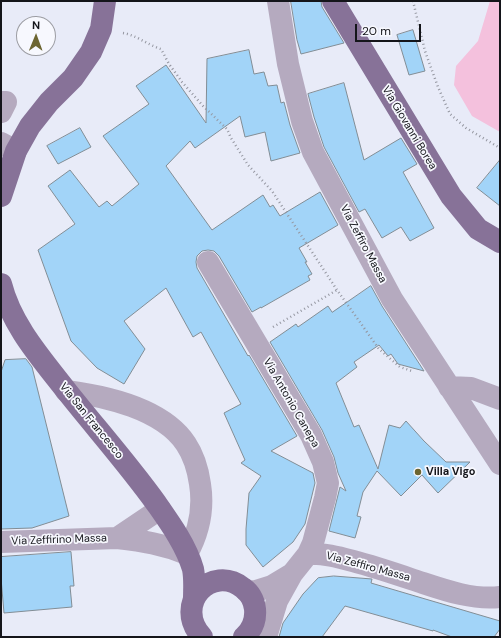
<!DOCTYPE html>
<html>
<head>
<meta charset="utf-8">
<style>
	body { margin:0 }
	#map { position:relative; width:501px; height:638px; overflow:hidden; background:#e8ebf8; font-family:"DM Sans",sans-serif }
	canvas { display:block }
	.frame { position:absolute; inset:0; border:2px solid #14151a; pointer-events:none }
	.north { position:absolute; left:16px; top:16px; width:40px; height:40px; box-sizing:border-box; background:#f7f8fe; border:1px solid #9c9da3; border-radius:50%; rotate:1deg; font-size:11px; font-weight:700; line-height:16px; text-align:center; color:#14151a }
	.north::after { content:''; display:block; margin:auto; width:14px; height:18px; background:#6c6531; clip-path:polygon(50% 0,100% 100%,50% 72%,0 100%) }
	.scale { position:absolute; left:355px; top:24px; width:66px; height:18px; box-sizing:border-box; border:2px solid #14151a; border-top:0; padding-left:5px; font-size:12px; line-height:14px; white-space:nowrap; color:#14151a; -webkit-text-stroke:3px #f7f8fe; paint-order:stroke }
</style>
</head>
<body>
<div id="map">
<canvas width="501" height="638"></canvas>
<div class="frame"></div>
<div class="north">N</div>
<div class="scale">20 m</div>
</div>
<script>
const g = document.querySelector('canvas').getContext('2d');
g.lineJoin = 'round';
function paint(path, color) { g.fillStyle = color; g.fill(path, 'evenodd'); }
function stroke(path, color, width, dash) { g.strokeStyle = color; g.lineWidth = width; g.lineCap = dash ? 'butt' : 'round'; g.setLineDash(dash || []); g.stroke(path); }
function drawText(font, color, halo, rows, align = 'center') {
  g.font = font + ' "DM Sans",sans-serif'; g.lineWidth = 3.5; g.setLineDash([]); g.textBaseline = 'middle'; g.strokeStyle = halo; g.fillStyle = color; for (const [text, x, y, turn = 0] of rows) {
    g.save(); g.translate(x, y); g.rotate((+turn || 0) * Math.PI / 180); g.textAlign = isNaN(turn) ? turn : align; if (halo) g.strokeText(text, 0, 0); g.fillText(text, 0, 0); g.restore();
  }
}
const green = new Path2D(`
	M490 1H500V132L472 116 454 85 456 66 478 41Z`);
const building = new Path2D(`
	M291 1H321L322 7 344 43 301 54 297 40Z
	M413 30 425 71 409 75 397 35Z
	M249 50 254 74 264 72 268 86 277 85 281 103 284 102 290 125 300 153 271 161 265 132 245 137 240 116 195 148 190 141 166 166 212 230 263 195 270 207 273 205 280 216 320 192 338 225 299 248 307 262H305L312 274 308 276 310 280 261 308V307L252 312 219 256 214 251 208 250 202 251 197 256 196 262 197 268 248 356 249 355 297 436 271 451 313 473 315 483 305 524 293 542 263 567 246 545V529L249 493 261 476 241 463 245 460 224 413 241 404 201 332 193 337 166 288 124 321 145 349 124 384 97 368 71 341 38 250 75 224 48 186 70 170 99 207 107 201 112 206 139 184 103 136 149 104 136 86 166 65 206 123 207 59Z
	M344 83 364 160 401 138 417 164 403 172 434 228 410 241 401 227 382 238 365 209 359 212 324 147 314 117 308 94Z
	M80 128 91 147 58 164 47 146Z
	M500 160V206L477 188Z
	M371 286 382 306 424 371 398 364 391 354 388 356 379 345 354 362 357 367 336 383 354 427 359 425 378 469 389 425 400 428 406 421 424 441 446 462H470L438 493 422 475 401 496 377 471 363 492 357 516 361 517 355 538 329 531 340 487 346 491 338 473 334 457 322 430 270 342 296 324 298 327 328 306 332 312Z
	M26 359 32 367 69 516 32 528 1 529V372L5 360Z
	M71 552 74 586H70L72 607 4 613 1 578V557Z
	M334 576 372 579 371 583 500 621V629L494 637H452L433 630V631L345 606 322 637H279L283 623 303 594 318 578Z`);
const path = new Path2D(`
	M413 1 425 51 438 87 450 114 466 128 500 148
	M123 33C136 35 148 45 161 49L169 64 182 82 203 106 227 129 231 138 248 165 272 191 337 290 379 349 400 367 412 371
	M273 327 337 290`);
const minor = new Path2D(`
	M278 1 288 64 302 121 313 152 392 299 500 464
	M1 102H6L1 112
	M1 143 16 151
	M208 262 311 435 323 462 328 483 325 498 313 543 308 554 292 574 272 586 256 591 247 592
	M449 387 471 388 500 399
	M66 391C105 396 163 409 186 444 194 456 198 470 200 484 204 509 199 532 187 554 163 544 143 541 117 538L160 509
	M1 542 117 538
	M308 554C323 553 338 557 353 561 376 567 399 575 423 583 447 591 474 600 500 597
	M266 637 277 601 292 574`);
const major = new Path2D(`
	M333 1 451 196 478 229 500 242
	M1 196 16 151 30 126 49 102 73 78 91 52 101 29 105 1
	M1 284C11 324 40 357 65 389 95 427 128 464 156 503 170 523 186 545 193 569 195 579 194 589 194 599
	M202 637C172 604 212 563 243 588 250 593 254 601 255 609 256 620 252 630 244 637`);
const markers = [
	[418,472,4,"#6c6531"]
];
const streetNames = [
	["Via Giovanni Borea",409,128,59],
	["Via Zeffiro Massa",363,244,62],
	["Via Antonio Canepa",291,403,60],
	["Via San Francesco",91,421,51],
	["Via Zeffirino Massa",59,540,-2],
	["Via Zeffiro Massa",368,567,15]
];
const poiNames = [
	["Villa Vigo",426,472]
];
paint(green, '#f4c1dd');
paint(building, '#a2d4f8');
stroke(building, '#828d95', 1);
stroke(path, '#9597a1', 2.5, [1, 3]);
stroke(minor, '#b5aabf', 22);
stroke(major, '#877298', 22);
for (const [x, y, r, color] of markers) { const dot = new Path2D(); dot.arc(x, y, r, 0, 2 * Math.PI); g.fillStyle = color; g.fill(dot); stroke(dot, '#f7f8fe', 1.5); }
drawText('11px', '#14151a', '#f7f8fe', streetNames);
drawText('bold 11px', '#14151a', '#f7f8fe', poiNames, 'left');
</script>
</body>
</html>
